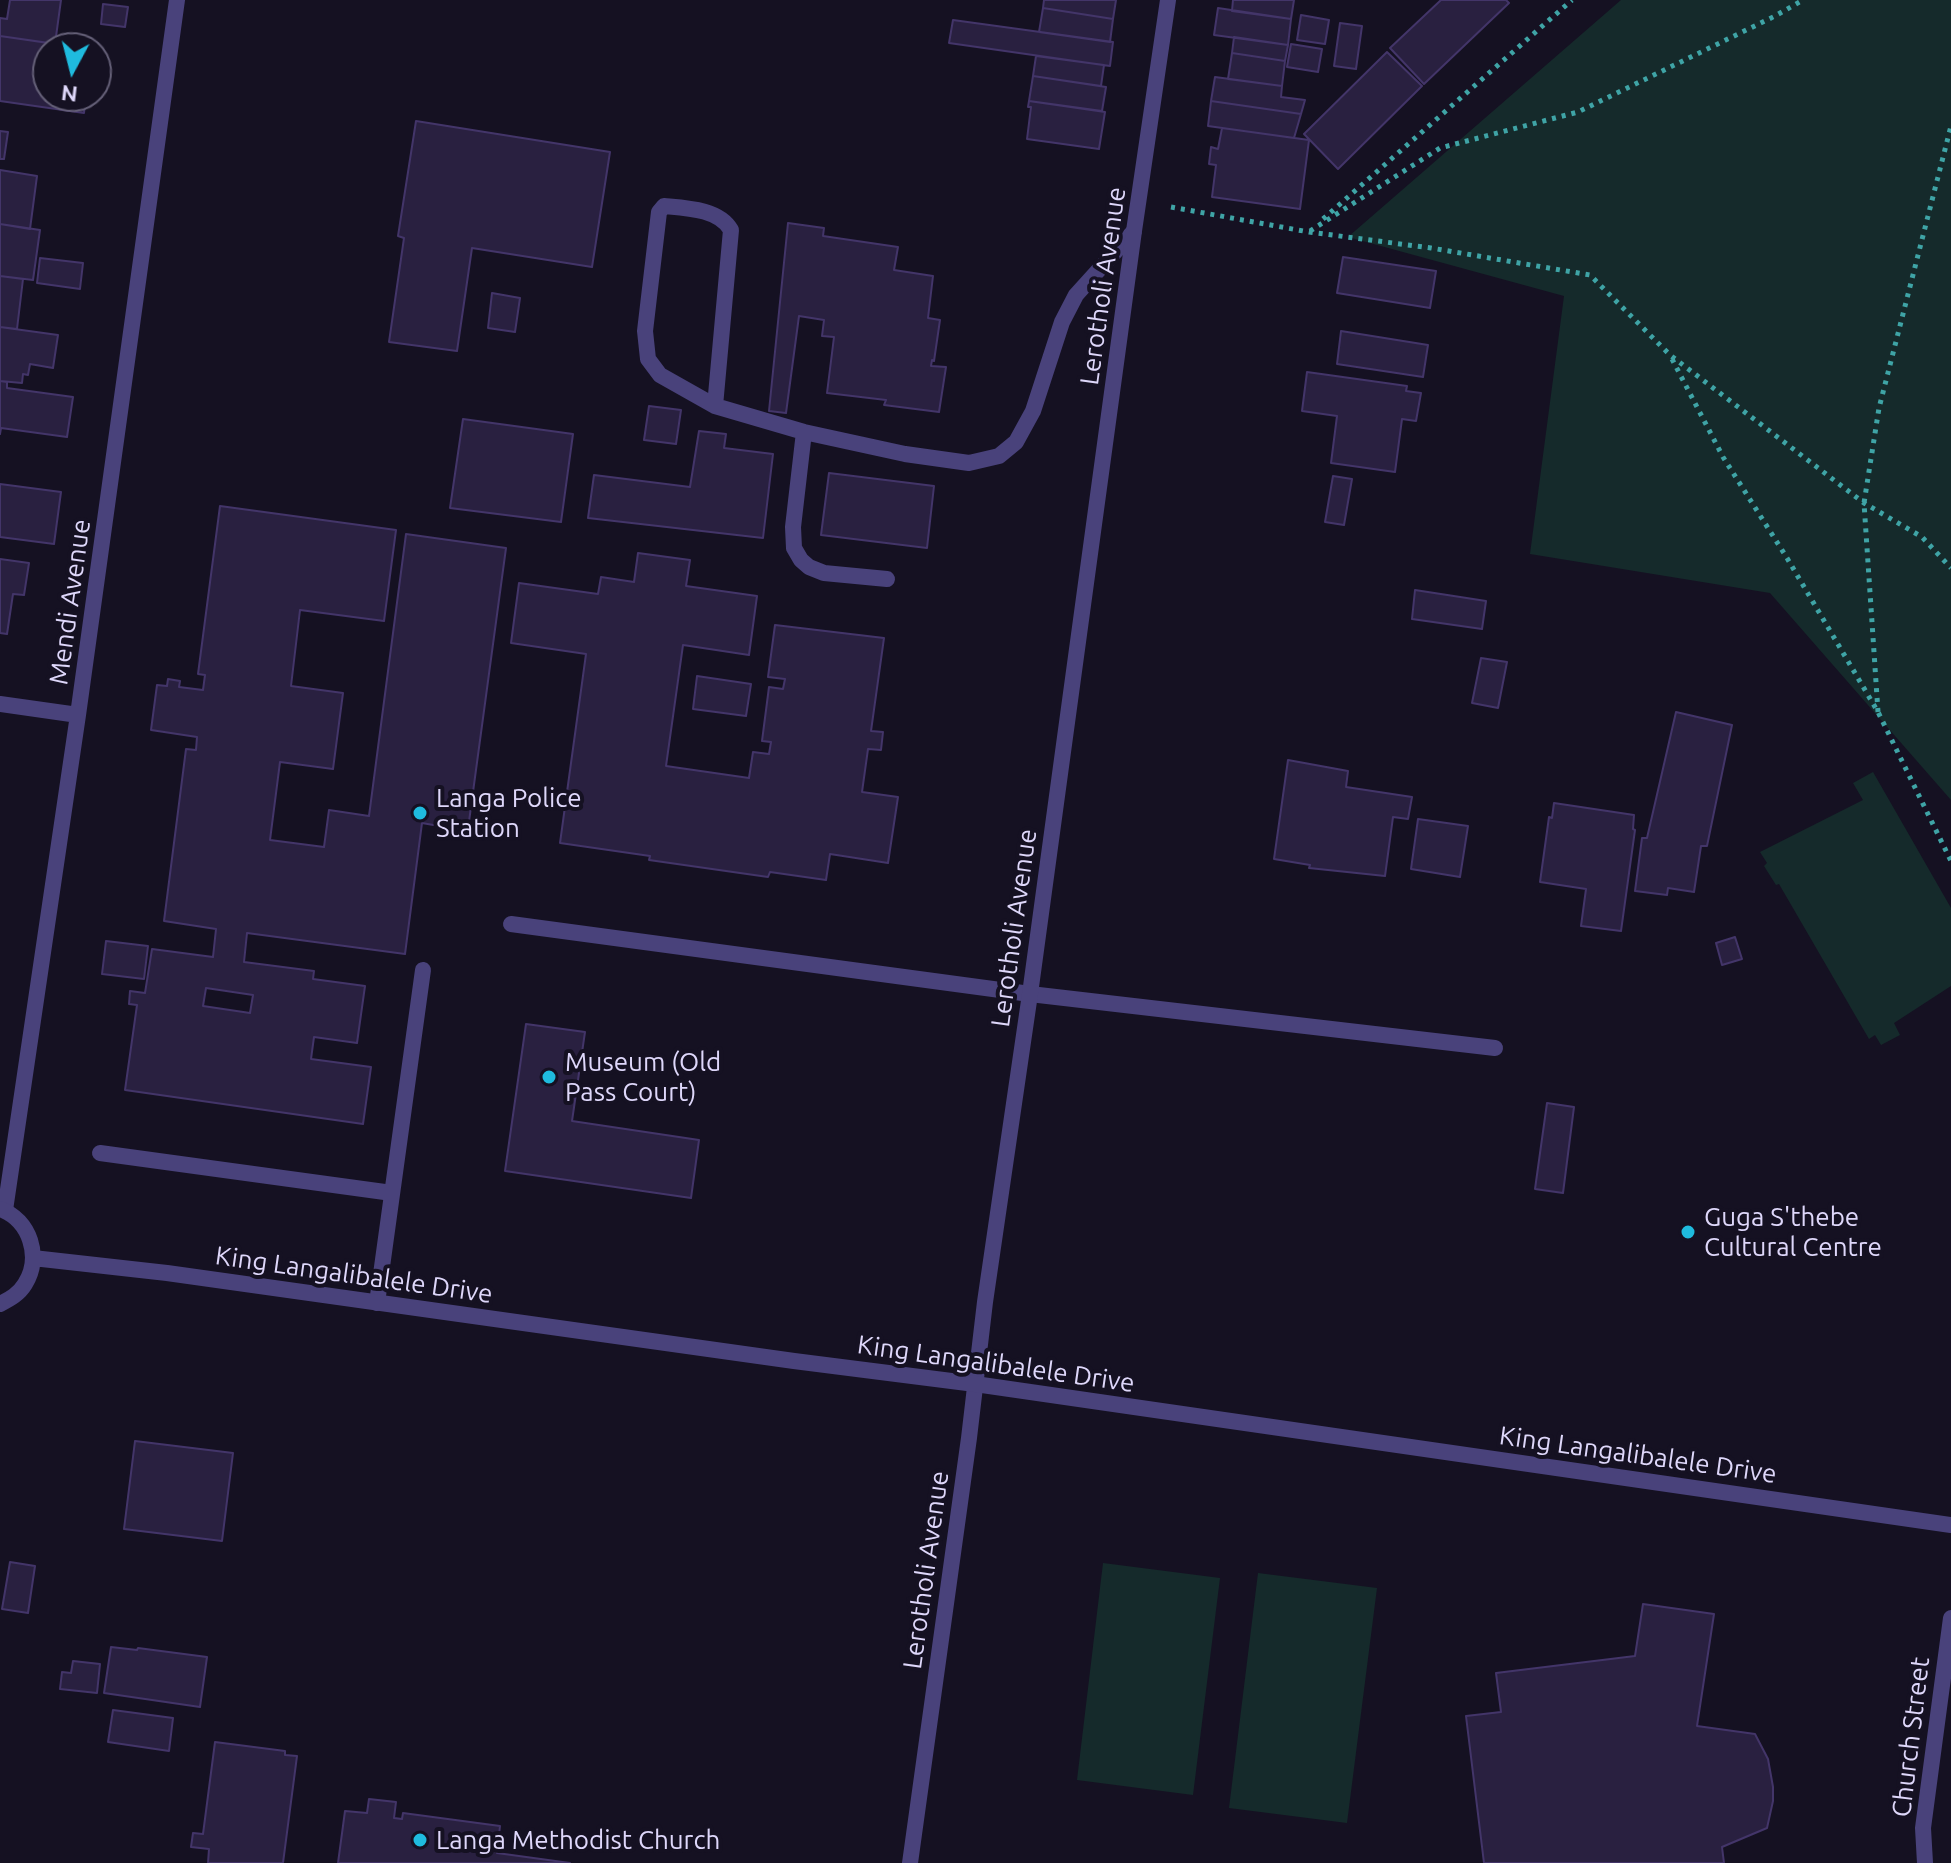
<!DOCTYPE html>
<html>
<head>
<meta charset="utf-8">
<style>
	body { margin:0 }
	#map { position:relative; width:1951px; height:1863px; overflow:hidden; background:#151122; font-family:Ubuntu,sans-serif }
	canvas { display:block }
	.north { position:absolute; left:32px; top:32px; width:80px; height:80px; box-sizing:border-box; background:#151122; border:2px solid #656078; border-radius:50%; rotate:187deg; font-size:22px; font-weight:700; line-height:32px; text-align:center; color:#ded7fa }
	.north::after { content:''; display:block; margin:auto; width:28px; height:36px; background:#1fbbde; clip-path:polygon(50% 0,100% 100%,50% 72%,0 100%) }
</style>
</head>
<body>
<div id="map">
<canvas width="1951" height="1863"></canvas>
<div class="north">N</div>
</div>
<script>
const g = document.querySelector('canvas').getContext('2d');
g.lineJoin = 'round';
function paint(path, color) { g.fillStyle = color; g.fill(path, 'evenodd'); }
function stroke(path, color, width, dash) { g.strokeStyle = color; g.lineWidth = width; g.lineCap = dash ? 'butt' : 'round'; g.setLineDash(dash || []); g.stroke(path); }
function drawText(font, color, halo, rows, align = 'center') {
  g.font = font + ' Ubuntu,sans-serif'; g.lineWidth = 8; g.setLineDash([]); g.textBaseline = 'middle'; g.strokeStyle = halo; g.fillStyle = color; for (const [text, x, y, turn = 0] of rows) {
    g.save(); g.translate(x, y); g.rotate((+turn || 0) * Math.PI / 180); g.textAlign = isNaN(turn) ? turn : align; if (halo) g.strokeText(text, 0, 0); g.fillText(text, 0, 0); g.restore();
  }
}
const green = new Path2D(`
	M1621 0H1951V800L1770 593 1530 554 1564 296 1348 237Z
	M1873 772 1951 908V986L1894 1023 1900 1035 1881 1045 1875 1035 1869 1039 1779 884 1776 885 1764 866 1767 863 1760 852 1863 800 1853 783Z
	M1103 1563 1220 1578 1193 1795 1077 1780Z
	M1258 1573 1377 1588 1347 1823 1229 1808Z`);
const building = new Path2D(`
	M10 0H61L55 44 0 36V18L7 19Z
	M1044 0H1116L1113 19 1043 8Z
	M1233 0H1294L1291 19 1232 11Z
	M1441 0H1506L1509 3 1424 84 1390 48Z
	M103 4 128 7 125 27 101 24Z
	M1043 8 1113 19 1110 42 1039 32Z
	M1218 8 1291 19 1288 45 1214 35Z
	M1301 15 1329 20 1325 44 1297 40Z
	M953 20 1113 42 1110 66 949 43Z
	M1340 23 1362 26 1356 69 1334 66Z
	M0 36 84 48H48V96H86L84 113 0 101Z
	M1234 37 1288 45 1285 61 1232 53Z
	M1291 44 1322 49 1318 72 1287 67Z
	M1387 52 1422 86 1338 169 1304 134Z
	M1232 53 1285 61 1282 86 1228 79Z
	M1036 56 1104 65 1101 86 1033 76Z
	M1033 76 1106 87 1102 111 1029 101Z
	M1215 77 1282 86 1281 97 1305 100 1301 114 1211 101Z
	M1029 101 1105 112 1099 149 1027 139 1031 107H1028Z
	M1211 101 1301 114 1294 138 1208 126Z
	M416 121 610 152 592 267 472 248 457 351 389 342 404 238 398 236Z
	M1222 128 1309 140 1300 209 1212 197 1216 165 1209 164 1211 147 1218 149Z
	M0 131 8 132 4 159H0Z
	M0 170 37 176 30 229 0 224Z
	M788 223 824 228 823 236 898 247 894 270 933 276 928 318 940 320 934 361 932 360 931 366 946 367 939 412 884 405 886 400 827 393 834 337 822 336 824 320 799 316 786 413 769 411Z
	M0 224 40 230 33 280 0 276Z
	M1343 257 1436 271 1430 308 1337 293Z
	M40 258 83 263 80 289 37 283Z
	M0 276 23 279 17 329 0 327Z
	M492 293 520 298 515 332 488 328Z
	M0 327 58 335 53 368 30 364 28 375 23 374 22 383 0 381Z
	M1341 331 1428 345 1423 377 1337 364Z
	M1307 372 1407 386 1406 391 1421 393 1416 421 1402 419 1395 472 1331 463 1337 416 1302 411Z
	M0 381 7 382V388L73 397 67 437 1 428 0 434Z
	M649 406 681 410 676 444 644 440Z
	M463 419 573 434 561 522 450 508Z
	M699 431 726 434 724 448 773 454 763 538 588 518 594 475 690 487Z
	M829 473 934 486 927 548 821 535Z
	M1333 476 1352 479 1344 525 1325 522Z
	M0 484 61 492 54 544 0 537Z
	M220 506 396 530 384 621 300 610 291 686 343 693 333 769 280 762 270 840 324 847 329 810 369 816 406 534 506 548 468 829 456 828 455 835 438 832 439 826 422 823 405 954 247 933 244 962 314 971 313 979 365 986 357 1043 314 1037 311 1059 371 1067 363 1124 125 1090 137 1005 129 1004 130 991 145 993 152 949 213 957 216 929 164 921 186 749 196 750 197 737 151 730 157 685 167 686 168 679 180 681 179 687 203 690 205 675 198 674ZM206 988 253 995 250 1013 203 1006Z
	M638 553 690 560 686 586 757 596 749 655 683 645 666 766 749 778 753 752 769 754 771 742 762 741 769 687 783 689 785 679 768 677 775 625 884 638 871 731 883 732 881 750 868 749 862 792 898 797 888 863 830 854 826 880 770 872 768 877 649 860 650 856 560 843 586 654 511 643 519 583 598 594 601 577 634 582Z
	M0 559 29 563 24 595 13 594 7 634 0 633Z
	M1415 590 1486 601 1482 629 1412 619Z
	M1481 658 1507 662 1498 708 1472 703Z
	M697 676 751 684 746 716 693 709Z
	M1676 712 1732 725 1707 846H1701L1694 892 1668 888 1667 895 1635 891 1642 838H1647Z
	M1288 760 1348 771 1346 787 1412 797 1408 819 1393 817 1385 876 1309 868 1310 865 1274 859Z
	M1554 803 1634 815 1633 829 1635 830 1621 931 1581 926 1586 889 1540 882 1549 817 1552 818Z
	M1418 819 1468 826 1460 877 1411 869Z
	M1735 937 1742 959 1722 965 1716 943Z
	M106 941 148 946 144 979 102 974Z
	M526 1024 585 1032 572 1121 699 1140 691 1198 505 1171Z
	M1547 1103 1574 1107 1563 1193 1535 1189Z
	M135 1441 233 1453 222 1541 124 1529Z
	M10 1562 35 1566 28 1613 2 1609Z
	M1643 1604 1714 1614 1697 1726 1755 1734 1768 1759 1773 1787V1801L1767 1828 1722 1847 1724 1863H1484L1466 1716 1501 1712 1496 1673 1635 1656Z
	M111 1647 137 1650 138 1648 207 1657 200 1707 104 1693Z
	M73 1661 100 1664 97 1693 60 1689 62 1672 71 1673Z
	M113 1710 173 1718 169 1751 108 1742Z
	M215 1742 285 1751V1755L297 1756 283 1863H208L209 1849 191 1847 193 1833 203 1834Z
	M369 1799 396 1802 394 1818 402 1819 403 1813 500 1826 497 1853 570 1863H338L345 1811 367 1813Z`);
const path = new Path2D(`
	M1171 207 1309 232 1431 248 1590 275 1670 355 1864 503 1922 537 1951 568
	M1323 219 1572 0
	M1310 231 1440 148 1578 112 1775 16 1803 0
	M1672 359 1723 457 1787 558 1878 712 1951 861
	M1878 712 1864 503 1879 408 1951 126`);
const service = new Path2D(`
	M715 406 731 230C719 209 686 208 664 206L659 212 645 331 648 359 660 375 715 406 804 432 905 454 969 463 999 456 1016 442 1033 411 1062 322 1076 295 1134 231
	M804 432 793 527 794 548 801 560 809 567 824 573 887 579
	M511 924 1030 994 1495 1048
	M100 1153 392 1193
	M377 1303 423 970`);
const minor = new Path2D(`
	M0 704 78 715
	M5 1210 78 715 177 0
	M910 1863 969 1438 985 1302 1030 994 1134 231 1168 0
	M1925 1863 1923 1828 1951 1618`);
const tertiary = new Path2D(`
	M0 1209C30 1220 42 1257 25 1284 19 1294 10 1299 0 1304
	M33 1258 167 1273 794 1361 975 1384 1951 1525`);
const markers = [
	[420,813,8,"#1fbbde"],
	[549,1077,8,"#1fbbde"],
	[1688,1232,8,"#1fbbde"],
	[420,1840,8,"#1fbbde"]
];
const streetNames = [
	["Lerotholi Avenue",1103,286,-82],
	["Mendi Avenue",70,602,-82],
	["Lerotholi Avenue",1014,928,-82],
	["King Langalibalele Drive",354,1275,8],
	["King Langalibalele Drive",996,1364,8],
	["King Langalibalele Drive",1638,1455,8],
	["Lerotholi Avenue",926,1570,-82],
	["Church Street",1911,1737,-83]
];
const poiNames = [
	["Langa Police",436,798],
	["Station",436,828],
	["Museum (Old",565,1062],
	["Pass Court)",565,1092],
	["Guga S'thebe",1704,1217],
	["Cultural Centre",1704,1247],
	["Langa Methodist Church",436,1840]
];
paint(green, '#152a2b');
paint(building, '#292040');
stroke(building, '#433569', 2);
stroke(path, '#3fa4a6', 5, [4, 6]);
stroke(service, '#49427b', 16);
stroke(minor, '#49427b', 16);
stroke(tertiary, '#49427b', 16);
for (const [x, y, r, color] of markers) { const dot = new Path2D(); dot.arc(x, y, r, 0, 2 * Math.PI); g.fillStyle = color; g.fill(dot); stroke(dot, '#151122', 3); }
drawText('26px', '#ded7fa', '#151122', streetNames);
drawText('26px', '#ded7fa', '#151122', poiNames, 'left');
</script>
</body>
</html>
